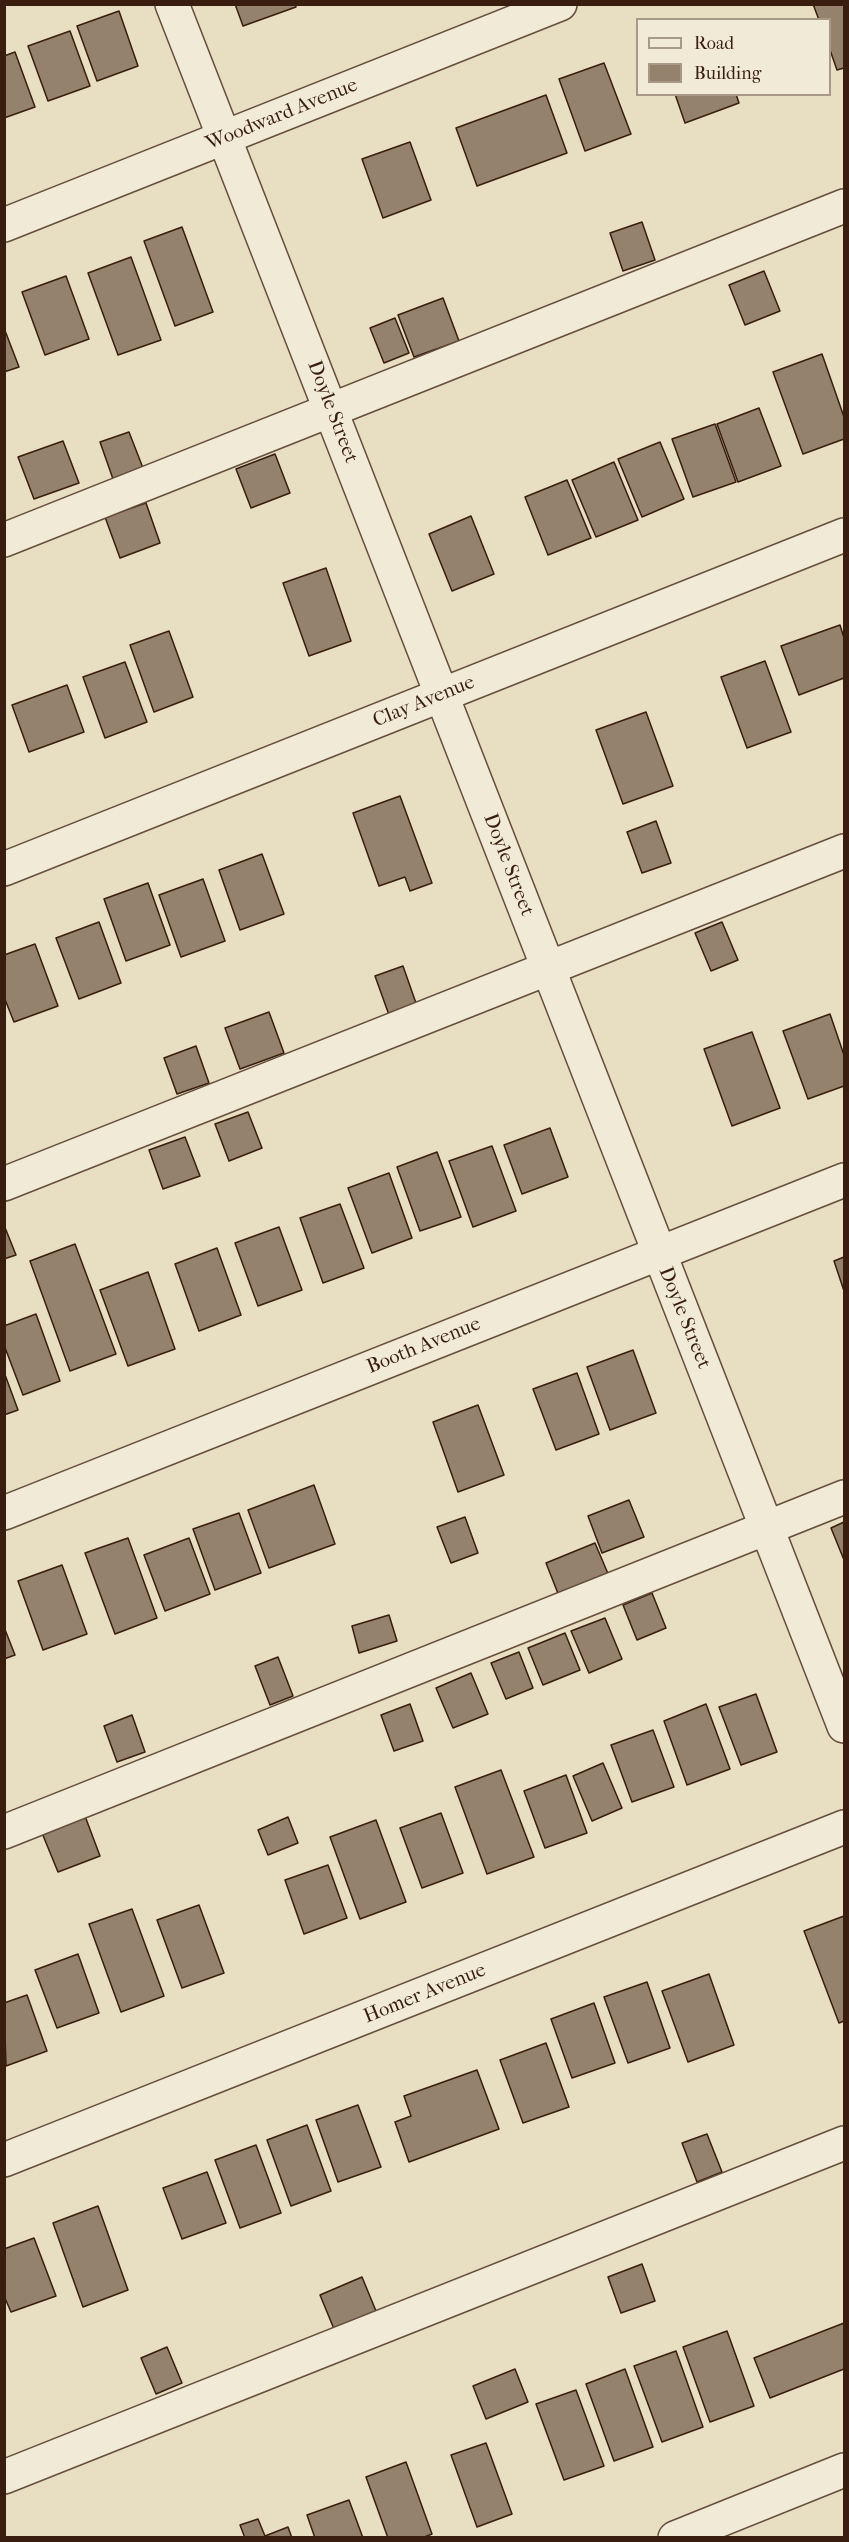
<!DOCTYPE html>
<html>
<head>
<meta charset="utf-8">
<style>
	body { margin:0 }
	#map { position:relative; width:849px; height:2542px; overflow:hidden; background:#e8dfc2; font-family:"IM FELL French Canon",serif }
	canvas { display:block }
	.frame { position:absolute; inset:0; border:6px solid #391d0f; pointer-events:none }
	.legend { position:absolute; left:636px; top:18px; width:195px; height:78px; box-sizing:border-box; background:#f0ead7; border:2px solid #a79887; margin:0; padding:8px 10px; list-style:none; font-size:18px; color:#391d0f }
	.legend li { display:flex; align-items:center; gap:12px; height:30px }
	.legend b { width:30px; border:2px solid #a79887 }
</style>
</head>
<body>
<div id="map">
<canvas width="849" height="2542"></canvas>
<div class="frame"></div>
<ul class="legend">
<li><b style="height:8px;background:#f0ead7"></b>Road</li>
<li><b style="height:16px;background:#94826c"></b>Building</li>
</ul>
</div>
<script>
const g = document.querySelector('canvas').getContext('2d');
g.lineJoin = 'round';
function paint(path, color) { g.fillStyle = color; g.fill(path, 'evenodd'); }
function stroke(path, color, width, dash) { g.strokeStyle = color; g.lineWidth = width; g.lineCap = dash ? 'butt' : 'round'; g.setLineDash(dash || []); g.stroke(path); }
function drawText(font, color, halo, rows, align = 'center') {
  g.font = font + ' "IM FELL French Canon",serif'; g.lineWidth = 4.5; g.setLineDash([]); g.textBaseline = 'middle'; g.strokeStyle = halo; g.fillStyle = color; for (const [text, x, y, turn = 0] of rows) {
    g.save(); g.translate(x, y); g.rotate((+turn || 0) * Math.PI / 180); g.textAlign = isNaN(turn) ? turn : align; if (halo) g.strokeText(text, 0, 0); g.fillText(text, 0, 0); g.restore();
  }
}
const building = new Path2D(`
	M235 4H295L296 7 243 26Z
	M813 4H844V68L837 70 830 50V20H819Z
	M119 11 138 66 97 81 77 26Z
	M70 31 90 86 48 101 28 46Z
	M15 52 35 107 4 118V56Z
	M604 63 631 134 585 151 559 79Z
	M675 94H736L739 103 685 123Z
	M546 95 567 153 477 186 456 128Z
	M410 142 431 200 383 218 362 159Z
	M642 222 655 260 623 271 610 233Z
	M182 227 213 312 175 326 144 241Z
	M131 257 161 340 118 355 88 273Z
	M764 271 780 311 745 325 729 285Z
	M66 276 89 339 45 355 22 292Z
	M443 298 459 341 414 357 398 315Z
	M395 318 409 353 384 363 370 328Z
	M4 328 19 367 4 372Z
	M822 354 844 417V439L803 454 773 372Z
	M759 408 781 466 738 482 717 424Z
	M715 424 736 482 693 497 672 439Z
	M129 432 143 468 113 479 100 442Z
	M63 441 79 483 34 499 18 457Z
	M660 442 684 499 642 517 618 459Z
	M275 454 290 493 251 508 236 469Z
	M614 462 638 520 596 537 572 480Z
	M567 480 591 538 548 555 525 497Z
	M146 503 160 543 120 558 105 517Z
	M471 516 494 574 452 591 429 534Z
	M326 568 351 641 309 656 283 583Z
	M840 625 844 638V678L799 695 781 646Z
	M169 631 193 697 154 712 130 645Z
	M765 661 791 732 747 748 721 677Z
	M125 662 147 722 105 738 83 677Z
	M67 685 84 732 29 752 12 705Z
	M646 712 673 786 623 804 596 730Z
	M400 796 432 883 410 891 405 877 379 886 353 813Z
	M656 821 671 863 642 873 627 832Z
	M262 854 284 914 240 930 219 870Z
	M203 879 225 941 181 957 159 895Z
	M148 883 170 945 126 961 104 899Z
	M99 922 121 983 79 999 56 938Z
	M722 922 738 960 711 971 695 933Z
	M35 944 58 1006 14 1022 4 997V955Z
	M403 966 417 1006 389 1015 375 976Z
	M269 1012 284 1053 240 1069 225 1028Z
	M830 1014 844 1055V1086L808 1099 783 1031Z
	M752 1032 780 1108 732 1126 704 1049Z
	M196 1046 209 1083 177 1094 164 1058Z
	M248 1112 262 1148 229 1161 215 1124Z
	M550 1128 568 1177 522 1194 504 1145Z
	M185 1137 200 1176 163 1189 149 1150Z
	M492 1146 516 1211 473 1227 449 1161Z
	M437 1152 461 1217 420 1231 397 1167Z
	M389 1173 412 1238 372 1253 348 1188Z
	M340 1204 364 1268 323 1283 300 1218Z
	M4 1225 16 1255 4 1259Z
	M279 1227 302 1290 258 1306 235 1243Z
	M75 1244 116 1354 70 1371 30 1261Z
	M217 1248 241 1315 199 1331 175 1264Z
	M844 1257V1291L834 1261Z
	M148 1272 175 1349 128 1366 100 1290Z
	M36 1314 60 1381 23 1395 4 1345V1326Z
	M633 1350 656 1413 610 1430 587 1367Z
	M4 1372 18 1410 4 1415Z
	M577 1373 599 1434 556 1450 533 1389Z
	M478 1405 504 1475 458 1492 433 1422Z
	M314 1485 335 1544 269 1568 248 1510Z
	M629 1500 644 1537 602 1553 588 1516Z
	M239 1513 261 1573 215 1590 193 1529Z
	M465 1517 478 1553 451 1563 437 1527Z
	M844 1522V1560L831 1528Z
	M128 1538 157 1618 115 1634 85 1553Z
	M189 1538 210 1594 165 1611 144 1555Z
	M595 1543 609 1576 559 1596 546 1563Z
	M62 1565 87 1634 43 1650 18 1581Z
	M652 1593 666 1628 637 1640 623 1605Z
	M389 1615 397 1641 359 1653 352 1626Z
	M605 1618 622 1659 589 1673 571 1631Z
	M4 1627 15 1655 4 1659Z
	M565 1633 580 1670 543 1685 528 1648Z
	M519 1652 533 1688 506 1699 491 1663Z
	M278 1657 293 1696 270 1705 255 1666Z
	M471 1673 488 1714 453 1728 436 1688Z
	M756 1694 777 1752 741 1765 719 1707Z
	M410 1704 423 1741 394 1751 381 1715Z
	M706 1704 730 1769 687 1785 664 1721Z
	M132 1715 145 1752 117 1762 104 1726Z
	M653 1730 674 1787 632 1802 611 1745Z
	M603 1763 622 1808 592 1821 573 1776Z
	M501 1770 534 1857 487 1874 455 1787Z
	M566 1775 587 1833 545 1848 524 1791Z
	M441 1813 463 1873 422 1888 400 1828Z
	M85 1816 100 1856 58 1872 42 1833Z
	M288 1817 298 1843 268 1855 258 1830Z
	M376 1820 406 1902 360 1919 330 1837Z
	M328 1865 347 1918 304 1934 285 1880Z
	M199 1905 224 1973 182 1988 157 1920Z
	M132 1909 164 1996 121 2012 89 1924Z
	M844 1916V2021L839 2023 804 1931Z
	M78 1954 99 2013 57 2028 35 1970Z
	M709 1974 734 2045 688 2062 662 1991Z
	M647 1982 670 2048 628 2063 604 1997Z
	M27 1995 47 2051 6 2066 4 2003Z
	M594 2003 615 2063 572 2078 551 2019Z
	M546 2043 569 2107 523 2123 500 2060Z
	M477 2070 499 2129 409 2162 395 2122 411 2116 404 2096Z
	M358 2105 381 2167 338 2182 316 2120Z
	M307 2125 331 2191 291 2206 267 2140Z
	M707 2134 722 2172 697 2182 682 2143Z
	M256 2145 281 2213 240 2228 215 2160Z
	M207 2172 226 2223 182 2239 163 2188Z
	M98 2206 128 2290 83 2307 53 2223Z
	M34 2238 56 2296 11 2312 4 2296V2249Z
	M642 2264 655 2301 621 2313 608 2277Z
	M362 2277 376 2311 334 2329 320 2295Z
	M844 2323V2369L770 2398 754 2358Z
	M727 2331 754 2406 710 2422 683 2347Z
	M167 2347 182 2383 156 2394 141 2358Z
	M676 2351 703 2427 662 2442 634 2366Z
	M515 2369 528 2402 486 2419 473 2386Z
	M625 2369 653 2447 614 2461 586 2384Z
	M576 2390 604 2466 564 2480 536 2404Z
	M486 2443 512 2514 477 2527 451 2455Z
	M406 2462 432 2534 422 2538H388L366 2477Z
	M349 2500 363 2538H315L307 2515Z
	M258 2519 265 2536 288 2527 292 2538H245L240 2525Z`);
const minor = new Path2D(`
	M172 4 844 1726
	M4 225 560 4
	M4 540 844 206
	M4 869 844 535
	M4 1184 844 851
	M4 1513 844 1180
	M4 1832 844 1497
	M4 2160 844 1827
	M4 2477 844 2143
	M675 2538 844 2470`);
const streetNames = [
	["Woodward Avenue",282,115,-22],
	["Doyle Street",332,412,69],
	["Clay Avenue",424,702,-22],
	["Doyle Street",508,865,69],
	["Doyle Street",684,1318,68],
	["Booth Avenue",424,1346,-22],
	["Homer Avenue",425,1994,-22]
];
paint(building, '#94826c');
stroke(building, '#391d0f', 1.5);
stroke(minor, '#654e3c', 36);
stroke(minor, '#f0ead7', 33);
drawText('20px', '#391d0f', '#f0ead7', streetNames);
</script>
</body>
</html>
